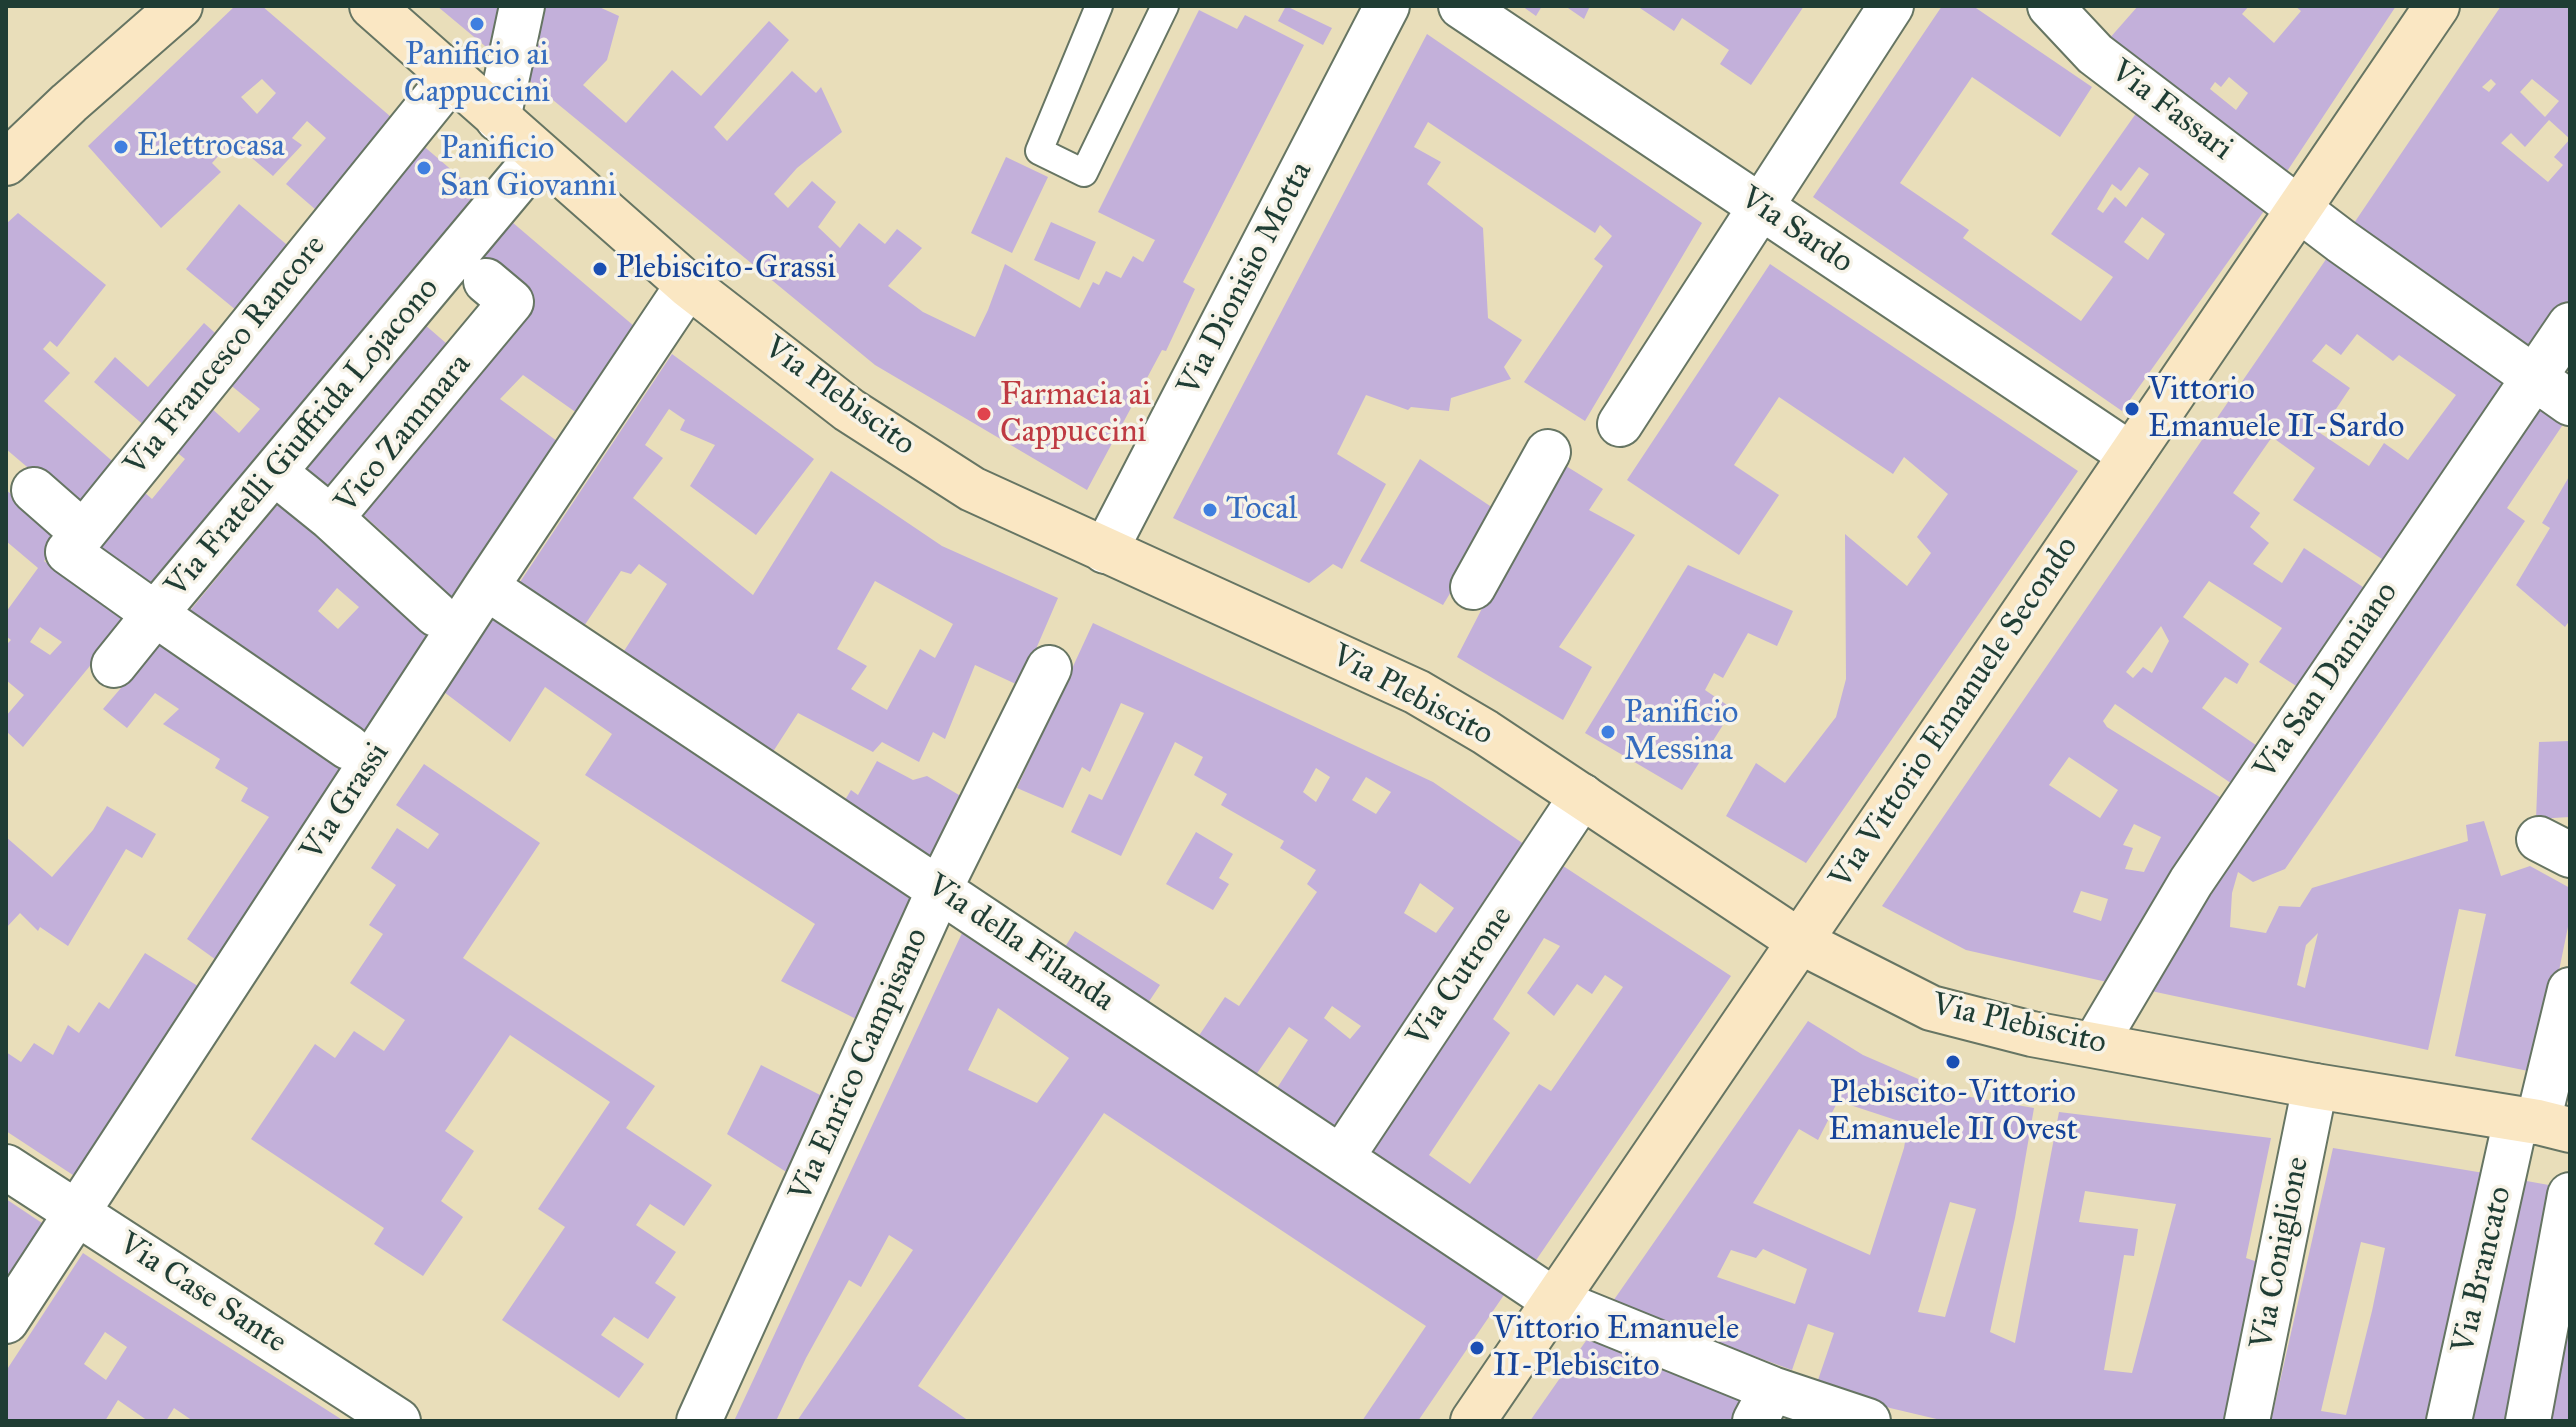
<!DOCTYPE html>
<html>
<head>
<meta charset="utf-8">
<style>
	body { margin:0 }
	#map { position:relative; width:2576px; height:1427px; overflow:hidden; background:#e9deba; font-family:"IM FELL Great Primer",serif }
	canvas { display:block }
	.frame { position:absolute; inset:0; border:8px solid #1f3d34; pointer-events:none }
</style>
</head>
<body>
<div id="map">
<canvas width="2576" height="1427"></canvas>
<div class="frame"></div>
</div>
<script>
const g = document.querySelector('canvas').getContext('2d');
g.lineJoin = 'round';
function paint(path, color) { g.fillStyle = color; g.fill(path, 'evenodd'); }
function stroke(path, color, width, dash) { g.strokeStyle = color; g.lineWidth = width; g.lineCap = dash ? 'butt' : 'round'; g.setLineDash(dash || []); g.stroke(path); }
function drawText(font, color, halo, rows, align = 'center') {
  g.font = font + ' "IM FELL Great Primer",serif'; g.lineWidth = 7; g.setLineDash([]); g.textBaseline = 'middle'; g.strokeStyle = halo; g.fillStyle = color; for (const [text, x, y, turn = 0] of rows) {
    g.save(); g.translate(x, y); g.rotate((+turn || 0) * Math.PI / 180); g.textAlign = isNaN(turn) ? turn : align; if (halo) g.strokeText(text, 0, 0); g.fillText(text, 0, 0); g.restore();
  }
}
const building = new Path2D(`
	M235 6H262L398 123 323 216 286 184 326 138 307 121 292 138 302 145 273 176 232 141 212 163 221 172 161 228 88 146ZM262 79 276 93 257 114 241 97Z
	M437 6H506L491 51Z
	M539 6H597L619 16 607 60 583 85 626 123 672 70 701 96 769 21 789 40 714 127 727 141 792 71 816 93 821 87 842 132 797 168 774 194 788 208 812 181 836 202 818 227 840 248 859 223 885 244 897 229 922 248 888 286 923 312 975 337 988 310 1005 264 1080 308 1093 282 1099 285 1106 271 1121 278 1133 256 1143 262 1155 240 1098 212 1199 10 1237 29 1245 15 1304 45 1183 282 1195 289 1166 351 1162 350 1087 490 875 365 525 77Z
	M1286 6 1332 28 1323 45 1278 21Z
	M1522 6H1542L1536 16Z
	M1565 6H1590L1584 19Z
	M1637 6H1804L1751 85 1720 64 1729 50 1682 18 1674 31Z
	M1942 6H1973L2092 87 2060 137 1972 77 1900 183 1969 230 1963 238 2081 321 2113 277 2051 234 2137 112 2269 204 2122 411 1813 197ZM2139 167 2149 174 2126 207 2115 197 2103 213 2097 209 2112 184 2121 191ZM2142 217 2165 234 2148 260 2124 242Z
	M2138 6H2249L2242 14 2274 43 2301 11 2295 6H2396L2282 179 2101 48ZM2229 77 2248 93 2236 110 2210 89 2215 82 2221 87Z
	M2501 6H2570V139L2549 120 2525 147 2511 133 2501 143 2548 182 2563 165 2554 157 2570 139V304L2533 357 2350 229ZM2491 79 2496 84 2489 92 2482 87ZM2532 79 2559 101 2545 117 2520 92Z
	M1427 34 1702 223 1585 421 1524 382 1603 266 1594 259 1612 236 1600 225 1595 233 1428 122 1414 147 1441 162 1427 184 1483 228 1488 318 1522 340 1504 367 1511 379 1451 398 1449 411 1411 407 1408 410 1366 395 1337 454 1386 484 1342 569 1333 564 1309 583 1173 518Z
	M420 143 482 196 149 595 94 549 143 491 152 499 185 459 174 450 210 407 239 433 260 409 228 383Z
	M1006 157 1048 177 1012 253 971 233Z
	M239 204 286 244 287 261 242 315 186 269Z
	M18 213 106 285 57 347 50 341 43 349 70 373 44 401 119 467 80 512 6 449V224Z
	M512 222 641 332 584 418 523 375 500 399 565 447 449 618 377 554 389 538 360 512 529 304 478 260Z
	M1051 222 1096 242 1079 280 1034 260Z
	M2331 252 2520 384 2394 567 2293 500 2315 468 2272 437 2233 493 2260 513 2250 527 2269 543 2253 564 2282 583 2304 548 2375 595 2304 691 2259 662 2282 628 2209 581 2183 617 2249 664 2237 684 2225 677 2202 708 2266 752 2241 790 2115 704 2103 721 2107 727 2231 804 2120 985 1966 950 1882 906ZM2357 334 2393 361 2399 355 2456 395 2408 460 2384 443 2369 466 2320 433 2350 388 2312 361 2326 344 2341 355ZM2161 626 2169 641 2152 673 2143 667 2133 678 2126 672ZM2069 757 2118 790 2100 818 2049 785ZM2134 824 2161 837 2144 872 2125 869 2133 848 2123 845ZM2081 891 2108 899 2101 921 2073 912Z
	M1770 264 2078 471 1806 863 1726 816 1756 763 1785 783 1836 717 1846 679 1845 534 1907 586 1931 553 1917 537 1948 494 1904 457 1893 474 1779 397 1734 465 1779 495 1739 555 1627 480Z
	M204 323 223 340 147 428 94 382 115 357 148 387Z
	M424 324 454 350 325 504 294 479Z
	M672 354 814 459 756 535 690 486 715 445 680 430 685 420 669 409 645 445 663 458 633 498 753 595 831 471 942 546 1058 598 1020 686 975 665 945 739 933 732 919 762 882 742 873 752 798 713 767 761 617 662 667 584 639 564 631 574 621 571 576 638 512 594ZM875 581 953 624 935 658 920 649 887 710 851 689 867 666 837 649Z
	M2539 398 2568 417 2507 508 2525 521 2285 869 2253 882 2238 872 2232 893 2230 927 2266 933 2279 906 2300 907 2312 888 2468 841 2466 825 2484 821 2501 876 2530 866 2570 888V917L2538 1073 2455 1056 2486 914 2459 909 2428 1050 2137 988ZM2318 933 2305 988 2297 985 2306 945Z
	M1420 459 1499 512 1443 605 1360 561Z
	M1558 461 1603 489 1589 510 1635 535 1559 647 1592 667 1563 720 1457 657Z
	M2570 475V620L2565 627 2516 585 2550 528 2542 523Z
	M6 490 63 537 44 561 127 621 23 747 6 731V716L24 695 6 680V645L11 640 6 636V612L38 568 6 541ZM40 627 62 642 50 655 30 642Z
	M288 492 443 628 367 742 188 613ZM337 588 359 607 338 629 318 611Z
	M1688 565 1793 611 1777 646 1748 633 1723 678 1714 673 1705 690 1733 709 1682 790 1585 733Z
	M496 615 922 896 864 1023 781 981 815 924 585 775 612 734 545 687 510 742 444 692Z
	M1093 623 1433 782 1537 853 1341 1142 1272 1096 1308 1040 1289 1027 1251 1082 1194 1043 1225 997 1239 1006 1317 892 1307 884 1316 870 1280 848 1284 841 1221 805 1227 794 1194 775 1203 757 1175 742 1121 856 1071 832 1089 794 1102 800 1144 713 1121 703 1090 772 1082 767 1063 808 1017 788ZM1316 768 1330 777 1316 802 1303 792ZM1366 777 1391 792 1376 814 1352 800ZM1420 883 1454 908 1436 933 1404 913ZM1332 1006 1361 1026 1350 1039 1324 1018Z
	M162 640 350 767 219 962 187 939 269 817 241 801 248 788 215 768 220 759 163 724 179 709 155 693 127 728 103 709Z
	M2570 741V817L2536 819 2539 742Z
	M877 761 913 780 927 776 964 798 933 872 839 810 851 790 858 795Z
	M424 764 540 843 463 958 655 1086 626 1128 712 1185 684 1226 650 1204 636 1225 676 1252 655 1283 676 1297 648 1339 614 1317 601 1335 644 1364 619 1398 502 1320 565 1227 538 1209 610 1102 510 1035 445 1131 474 1151 441 1201 463 1217 423 1276 374 1244 384 1228 251 1139 315 1044 335 1058 354 1031 384 1051 405 1020 350 983 383 934 369 925 396 885 371 868 397 828 428 849 439 834 396 805Z
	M107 806 156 834 142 858 126 849 68 946 40 927 38 931 20 913 6 928V837L52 877 93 830Z
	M1196 832 1233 854 1219 878 1229 884 1213 910 1166 884Z
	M1554 860 1731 976 1530 1269 1355 1155ZM1544 938 1560 946 1527 993 1554 1016 1577 984 1592 994 1605 975 1623 987 1551 1091 1539 1084 1470 1184 1429 1155 1510 1033 1493 1019Z
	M963 931 1508 1289 1418 1421H1362L1426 1326 1104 1113 918 1386 969 1421H797L913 1250 889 1235 861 1287 849 1280 806 1358 776 1421H734ZM998 1008 1069 1058 1037 1103 968 1070Z
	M1075 931 1160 985 1144 1009 1060 955Z
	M145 953 201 988 79 1179 6 1131V1052L21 1062 34 1043 53 1055 68 1025 79 1033 99 1002 109 1009Z
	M1808 1021 1863 1055 1953 1094 2034 1108 2015 1218 1990 1332 2015 1343 2059 1112 2271 1138 2246 1258 2269 1266 2229 1421H1945L1890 1408 1818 1380 1834 1333 1808 1324 1792 1370 1611 1304ZM1838 1101 1908 1124 1904 1148 1870 1255 1753 1203 1799 1129 1818 1140ZM2085 1191 2176 1204 2132 1373 2104 1370 2124 1255 2134 1256 2138 1229 2079 1222ZM1950 1202 1976 1209 1945 1317 1918 1312ZM1763 1249 1807 1269 1795 1304 1717 1277 1731 1250 1756 1258Z
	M761 1065 828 1099 791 1175 727 1134Z
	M2333 1148 2490 1174 2427 1421H2271ZM2361 1242 2385 1248 2372 1311 2346 1415 2321 1411Z
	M2521 1180 2560 1187 2515 1421H2469Z
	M6 1199 45 1225 6 1284Z
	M83 1253 125 1281 344 1421H193L174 1408 166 1421H148L118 1400 105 1421H40L37 1419 35 1421H6V1371ZM105 1332 127 1347 106 1380 84 1364Z
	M2570 1279V1421H2541Z
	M1590 1335 1752 1400 1740 1421H1530Z`);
const lane = new Path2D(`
	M1099 6 1039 151 1084 173 1165 6`);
const street = new Path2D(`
	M1461 6 2131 455
	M2050 6 2095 54 2341 241 2570 403
	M498 119 522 6
	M1620 424 1891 6
	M274 472 331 518
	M34 490 83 533
	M1105 551 1387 6
	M486 587 1555 1301 1772 1389 1868 1421
	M1473 587 1548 452
	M436 614 331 518 511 302 486 281
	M114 665 155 614 68 552 452 77
	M348 747 155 614 539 155
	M2539 839 2570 855
	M2095 1044 2191 882 2570 325
	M2538 1122 2570 990
	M1341 1158 1582 796
	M6 1167 398 1421
	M6 1321 486 587 688 285
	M699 1421 939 890 1049 668
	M1755 1421 1772 1389
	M2247 1421 2315 1086
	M2449 1421 2516 1119
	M2528 1421 2570 1195`);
const secondary = new Path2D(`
	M372 6 688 285 849 410 972 489 1417 692 1485 732 1799 941 1931 1008 2032 1034 2315 1086 2538 1122 2570 1130
	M6 163 69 103 180 6
	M1473 1421 2437 6`);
const markers = [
	[477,24,8,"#3f7fe0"],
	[121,147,8,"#3f7fe0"],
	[424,168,8,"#3f7fe0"],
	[600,269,8,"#1a4fb4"],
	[2132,409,8,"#1a4fb4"],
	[984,414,8,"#e0444e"],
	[1210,510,8,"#3f7fe0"],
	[1608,732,8,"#3f7fe0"],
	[1953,1062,8,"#1a4fb4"],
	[1477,1348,8,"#1a4fb4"]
];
const shopNames = [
	["Panificio ai",477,56,"center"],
	["Cappuccini",477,93,"center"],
	["Elettrocasa",137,147],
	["Panificio",440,150],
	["San Giovanni",440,187],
	["Tocal",1226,510],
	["Panificio",1624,714],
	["Messina",1624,751]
];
const streetNames = [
	["Via Fassari",2171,111,37],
	["Via Sardo",1796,231,34],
	["Via Dionisio Motta",1246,279,-63],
	["Via Francesco Rancore",226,356,-51],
	["Via Plebiscito",839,397,36],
	["Vico Zammara",404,434,-51],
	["Via Fratelli Giuffrida Lojacono",303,438,-50],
	["Via San Damiano",2327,681,-56],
	["Via Plebiscito",1412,696,28],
	["Via Vittorio Emanuele Secondo",1955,713,-56],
	["Via Grassi",346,802,-57],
	["Via della Filanda",1020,944,34],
	["Via Cutrone",1461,977,-56],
	["Via Plebiscito",2019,1025,13],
	["Via Enrico Campisano",860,1065,-66],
	["Via Coniglione",2281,1253,-79],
	["Via Brancato",2483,1270,-77],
	["Via Case Sante",202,1294,33]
];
const transitNames = [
	["Plebiscito-Grassi",616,269],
	["Vittorio",2148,391],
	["Emanuele II-Sardo",2148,428],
	["Plebiscito-Vittorio",1953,1094,"center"],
	["Emanuele II Ovest",1953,1131,"center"],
	["Vittorio Emanuele",1493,1330],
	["II-Plebiscito",1493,1367]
];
const healthNames = [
	["Farmacia ai",1000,396],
	["Cappuccini",1000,433]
];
paint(building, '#c3b0da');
stroke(lane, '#667563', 30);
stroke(street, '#667563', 48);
stroke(secondary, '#667563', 48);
stroke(lane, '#fff', 26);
stroke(street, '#fff', 44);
stroke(secondary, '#fae7c3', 44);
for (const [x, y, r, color] of markers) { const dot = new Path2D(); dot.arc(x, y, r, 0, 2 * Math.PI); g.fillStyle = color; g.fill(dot); stroke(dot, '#f7f3e8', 3); }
drawText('32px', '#366cbe', '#f7f3e8', shopNames, 'left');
drawText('32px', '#1f3d34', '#f7f3e8', streetNames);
drawText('32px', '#164399', '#f7f3e8', transitNames, 'left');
drawText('32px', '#be3a42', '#f7f3e8', healthNames, 'left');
</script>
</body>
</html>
